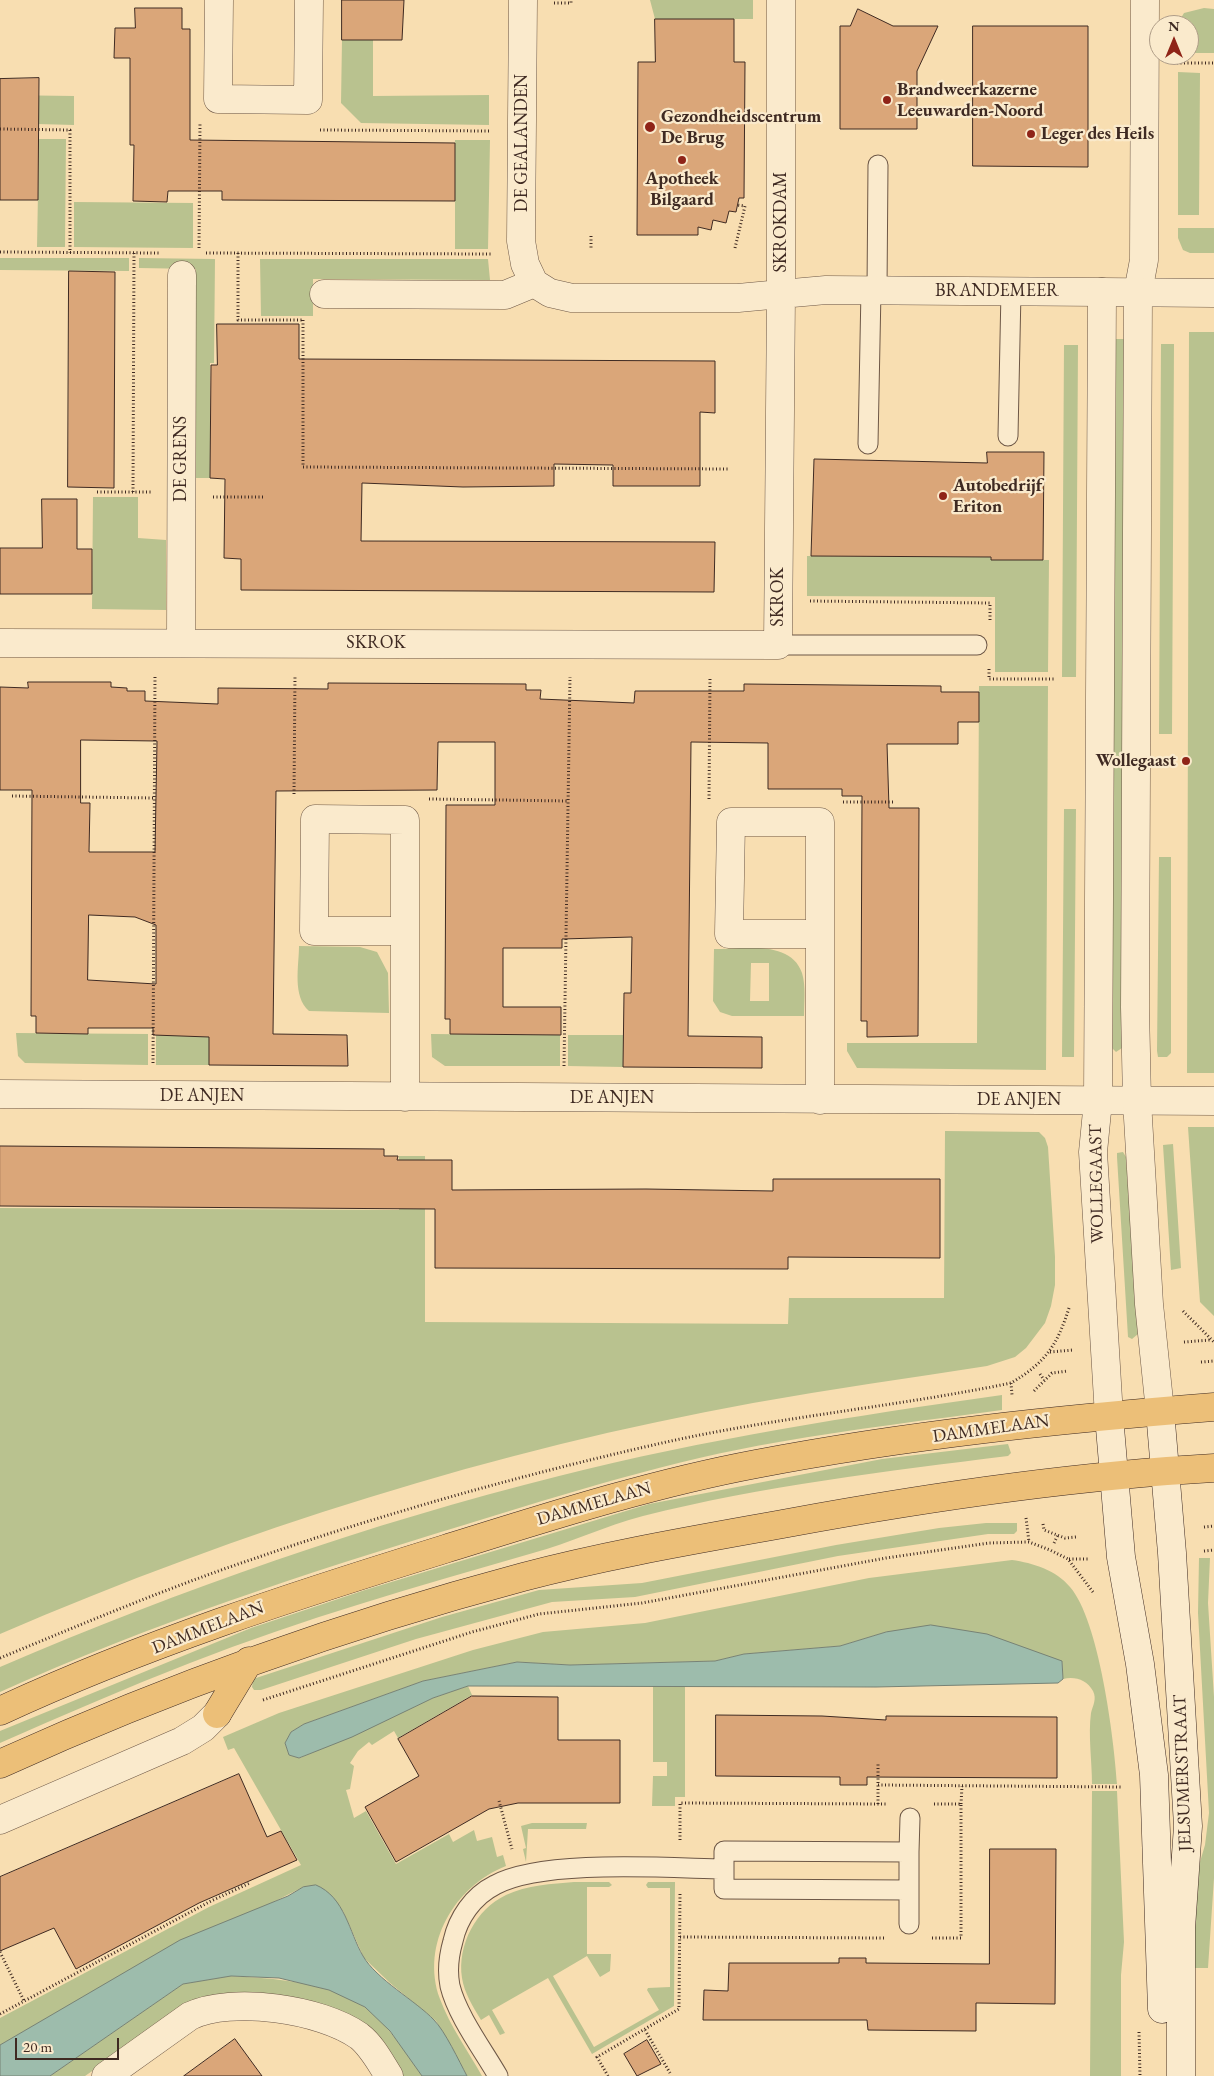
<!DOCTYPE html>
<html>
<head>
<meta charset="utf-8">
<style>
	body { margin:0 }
	#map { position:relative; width:1214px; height:2076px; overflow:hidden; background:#f8deb1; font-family:"EB Garamond",serif }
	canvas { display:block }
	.north { position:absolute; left:1149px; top:15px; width:50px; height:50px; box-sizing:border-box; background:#faeacc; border:1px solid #af9d88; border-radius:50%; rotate:0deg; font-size:14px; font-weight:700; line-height:20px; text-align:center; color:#3f2a22 }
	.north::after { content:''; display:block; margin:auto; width:18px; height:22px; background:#8f2418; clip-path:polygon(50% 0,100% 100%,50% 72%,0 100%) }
	.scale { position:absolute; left:15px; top:2038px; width:104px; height:22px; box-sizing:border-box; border:2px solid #3f2a22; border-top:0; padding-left:6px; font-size:15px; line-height:18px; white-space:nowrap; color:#3f2a22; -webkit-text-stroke:4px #faeacc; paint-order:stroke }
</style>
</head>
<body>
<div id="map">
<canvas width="1214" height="2076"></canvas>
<div class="north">N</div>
<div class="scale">20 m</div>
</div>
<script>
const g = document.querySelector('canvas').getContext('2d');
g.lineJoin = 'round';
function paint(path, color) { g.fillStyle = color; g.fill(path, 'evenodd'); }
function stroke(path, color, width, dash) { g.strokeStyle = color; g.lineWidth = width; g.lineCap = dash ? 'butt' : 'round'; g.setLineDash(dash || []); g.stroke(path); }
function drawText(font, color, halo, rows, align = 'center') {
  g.font = font + ' "EB Garamond",serif'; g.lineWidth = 4.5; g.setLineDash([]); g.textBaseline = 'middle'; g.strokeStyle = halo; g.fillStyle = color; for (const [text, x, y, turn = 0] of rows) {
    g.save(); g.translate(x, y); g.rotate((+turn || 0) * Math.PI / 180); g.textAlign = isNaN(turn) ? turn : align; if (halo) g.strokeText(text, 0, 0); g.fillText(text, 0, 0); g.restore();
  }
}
const green = new Path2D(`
	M650 0H753V19H655Z
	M1204 8 1214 9V53H1189V25L1178 23 1184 13Z
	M342 40H373V96L489 95V125L361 123 341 103Z
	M1178 72 1200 73 1199 215H1178Z
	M0 95 74 96V125L0 123Z
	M39 139H66L65 247H37Z
	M455 140H490L488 249H455Z
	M74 202 193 203V248L74 247Z
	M1178 228H1214V253H1190L1183 250 1178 238Z
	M0 258H129V271L0 270Z
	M139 258 215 259 214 363H210V478H195L196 269 139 268Z
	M260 259H488L490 280 313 279V316H261Z
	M1189 332H1214V1073H1187Z
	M1116 339H1124L1125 350 1122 1048 1116 1052 1112 1048 1111 1026Z
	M1161 344H1174L1172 734H1159Z
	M1064 345H1078L1076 677H1062Z
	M93 497H138V538L166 540V610L92 609Z
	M807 556 990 557 991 560H1049L1048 672H995V597L807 596Z
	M979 686H1048L1046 1070 857 1068 847 1051V1043H977Z
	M1064 809H1076L1074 1057H1062Z
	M1159 857H1171V1053L1167 1057H1158L1157 1051Z
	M299 946 360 947 377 952 388 973 389 1013 309 1011C292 996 299 966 299 946Z
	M714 949C740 949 791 939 802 973 806 986 804 1002 804 1016H732L720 1012 713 1001ZM751 963H769V1001H750Z
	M16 1033 148 1034V1065L25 1063 18 1056Z
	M156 1034H209V1065H156Z
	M431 1034 560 1035V1066H445L432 1057Z
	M568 1035H623V1067L568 1066Z
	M1188 1127H1214V1316L1200 1302Z
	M945 1131 1039 1132 1045 1138 1048 1147 1055 1257V1285L1051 1306 1045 1323 1026 1348 1015 1357 987 1366C909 1378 831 1389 753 1403 494 1450 241 1530 0 1634V1208L399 1210V1156H425V1322L788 1324 789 1298H944Z
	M1173 1144 1181 1268 1171 1270 1163 1145Z
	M1123 1152 1126 1157 1138 1334 1132 1339 1128 1337 1117 1157V1153Z
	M1002 1395V1410C928 1420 853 1429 779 1442 672 1460 568 1493 464 1525 306 1573 150 1624 0 1692V1667C182 1589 367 1524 559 1476 705 1439 853 1416 1002 1395Z
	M1008 1444 1011 1453 1008 1456C887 1471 762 1486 643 1516 605 1526 570 1543 533 1553 418 1586 302 1619 190 1663 126 1688 63 1715 0 1743V1731L251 1628 365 1590 649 1504 882 1459Z
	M986 1523H1017V1531L1014 1534H988L838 1556 635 1597 552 1602 416 1639 261 1690H254L252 1687 253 1680 256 1678 442 1617 539 1590 642 1583 836 1545 939 1528Z
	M1199 1558H1210L1208 1603 1214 1697V1878L1208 1968H1189L1197 1872 1205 1845 1209 1813 1198 1613Z
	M1012 1560C1033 1563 1056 1570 1070 1587 1099 1620 1114 1738 1117 1784H1092C1092 1761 1088 1735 1091 1713 1093 1705 1097 1699 1093 1691 1087 1680 1075 1676 1063 1679L1062 1661 886 1632 840 1646 744 1654 715 1661 570 1665 517 1662 423 1681 304 1724 291 1732 285 1743 289 1755 300 1758 433 1698 468 1686 472 1695 398 1738 394 1731 372 1745 369 1742 358 1751 350 1763 354 1766 350 1789 346 1790 354 1818 366 1811 396 1864 449 1834 453 1842 474 1830 477 1841 492 1837 497 1857 503 1855 506 1866C455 1886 420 1944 440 1999 450 2026 468 2051 482 2076H467L436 2021 390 1983 364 1958 343 1911 303 1887 77 2002 0 2045V2018L209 1907 301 1865 234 1748 228 1750 223 1737 279 1713 473 1650 543 1632 645 1623 869 1578Z
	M653 1686H685V1797H675V1806H652L653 1776H667V1762H653Z
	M1092 1791H1117L1124 1942 1121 1975V2076H1090Z
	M532 1823H587L586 1829H528L526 1862 523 1849 526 1848 521 1826Z
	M574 1882H609L612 1885 609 1887H587V1954H611L610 1971 600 1977 587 1956 553 1976 594 2047 659 2010 647 1990 648 1988 670 1987V1888H648L646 1885 648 1882H675L674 2006 592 2054 548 1978 492 2010 505 2033 500 2035 489 2015 481 2020C473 2007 464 1992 462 1978 457 1945 476 1909 506 1895 527 1885 552 1884 574 1882Z
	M230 1976C271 1978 333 1982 366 2008 390 2027 405 2052 422 2076H401L380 2043 190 2003 85 2076H50L183 1984Z`);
const water = new Path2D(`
	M931 1625 987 1634 1062 1661 1063 1679 1058 1683 876 1687 468 1686 433 1698 352 1737 299 1758 289 1755 285 1743 291 1732 304 1724 423 1681 517 1662 570 1665 715 1661 744 1654 840 1646 886 1632Z
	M316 1885C345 1897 349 1932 363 1956 376 1979 416 2001 434 2020 445 2031 459 2061 467 2076H422L390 2031 365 2007 329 1990 279 1978 231 1976 183 1984 50 2076H0V2045L180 1940 288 1896 303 1887Z`);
const building = new Path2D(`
	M342 0H404L402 40H342Z
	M135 8H182V29H190V140L455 143V201L222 200V191H168L167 202 133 201 134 145H130V58H114L115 28H135Z
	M858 9 893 26H938L917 71V129H840V26H850Z
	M655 19H734V62H745L744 198H739L736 212 729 211 726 223 713 220 711 230 698 227V235H637L638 62H655Z
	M973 26H1088V167L973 166Z
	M39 78 38 200H0V79Z
	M69 271 115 272 114 488 68 487Z
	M217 324H299V359L715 361V413L700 412V486H613V465L554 464V486L463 487 362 483 361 541 715 542 714 592 241 590V559L224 558 225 479 210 478 211 365H217Z
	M987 452H1044L1043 560H991V557L811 556 814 459 987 463Z
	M42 499H77V549H92V594H0V548H42Z
	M28 682H111V687L127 688V691H145V701L218 704V688L328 689V683L526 684V690H541L540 699 634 703 635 691H744V684L941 686V692H979V722H958V744H887L889 808H919L918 1036 867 1037V1021H861L862 796H842V789H768V743L691 742 688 1036 762 1037V1068L623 1067 624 993H631L632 937 562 939V948H503V1007H561V1035L450 1034V1019H445L446 805H495V742H438L437 790 276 791 273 1034 347 1035 348 1066 209 1065V1037L153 1035V1028H88V1034L36 1033V1016H31L32 790H0V687L28 688ZM81 740 157 741 155 852H89L90 803H81ZM89 915 135 917 156 925V984L88 980Z
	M0 1146 384 1149V1156H398L397 1160H452V1190L646 1189 773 1191V1179H940V1258L788 1257V1269L435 1268V1209L0 1206Z
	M472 1696 558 1697V1740H620V1803H518L489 1809 396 1862 365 1807 419 1776 398 1739Z
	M716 1715 822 1716 886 1720V1716L1057 1717V1778L867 1777V1785H840V1777L716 1776Z
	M239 1774 267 1837 281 1831 297 1860 199 1903 76 1969 54 1928 0 1951V1877Z
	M990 1849H1056L1055 2004 976 2003V2031L868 2030 867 2020H703L704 1990 728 1991 729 1963H839V1958H866V1963L989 1964Z
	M235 2039 262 2076H184Z
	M647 2040 661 2064 637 2076 624 2054Z`);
const path = new Path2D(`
	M554 3H571V0
	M1177 63H1214
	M0 129 70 130V253
	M320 130 491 131
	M591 236V249
	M199 248 200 124
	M735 248 745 206 737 205
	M0 252 159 253
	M206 253 492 254
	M238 253V320H304
	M303 320V467L730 469
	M97 492H151
	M133 492 134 253
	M213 497H265
	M810 601 990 603V622
	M989 669V679H1056
	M294 794 295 675
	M12 796 154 798
	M429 799 568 801
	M709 799 710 678
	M843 802H895
	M153 1063 155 675
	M564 1066 570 677
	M1183 1311 1214 1342
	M1184 1342 1210 1340
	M1050 1352 1073 1350
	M1201 1362 1214 1361
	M1040 1374 1044 1380
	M1011 1383 1012 1395
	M1034 1391 1052 1373 1068 1371
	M1026 1518 1029 1542
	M1043 1524 1044 1530 1065 1538 1076 1537
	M1204 1527 1214 1526
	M1054 1543 1058 1535
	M1204 1551 1214 1550
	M1069 1559H1090
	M0 1658C85 1623 169 1587 256 1558 389 1512 525 1474 662 1443 777 1417 895 1407 1011 1383 1045 1363 1057 1346 1069 1308
	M263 1700 472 1632 539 1614 642 1603 886 1558 989 1543 1029 1542 1050 1550 1068 1559 1093 1592
	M878 1785 1122 1787
	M499 1801 512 1849
	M878 1804V1762
	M961 1804 962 1786
	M680 1840V1803L886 1804
	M680 1937 886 1938
	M932 1938H961V1804H933
	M0 1952 24 2001
	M0 2014 211 1901 250 1883
	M645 2030 670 2073
	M1139 2032 1140 2076
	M608 2076 597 2057 679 2009 680 1894`);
const service = new Path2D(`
	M877 290 878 165
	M1008 436 1011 291
	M868 444 871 290
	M778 645H977
	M724 1851 909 1852V1890L724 1889Z
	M909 1852 910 1818
	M909 1890V1924
	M498 2076C483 2050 457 2015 450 1986 447 1971 449 1955 453 1941 458 1918 473 1896 495 1885 543 1859 667 1868 724 1869`);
const minor = new Path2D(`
	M219 0 218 99 308 100 309 0
	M523 0 521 241 525 264 534 283
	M781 0V294L826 290 1102 292
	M1138 292 1144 260 1145 0
	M324 294 505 295 534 283
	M181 642 182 275
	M0 643 778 645 781 294 738 298H572L550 293 534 283
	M405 931H314L315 819 405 820V1097
	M0 1094 1214 1101
	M820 1100V822H731L729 934H820
	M0 1820 182 1741 203 1728 217 1714
	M106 2076 190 2016C232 1996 321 2009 359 2036 372 2046 380 2062 389 2076`);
const tertiary = new Path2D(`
	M1138 292 1135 1007 1137 1101 1149 1304 1160 1411
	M1109 1416 1093 1152 1098 1101 1102 292 1214 293`);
const secondary = new Path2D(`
	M1160 1411 1172 1553 1188 1826 1181 1928V2076
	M1109 1416 1121 1557 1140 1664 1154 1775 1162 2009`);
const primary = new Path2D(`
	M0 1711C142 1645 296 1595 445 1549 548 1517 650 1484 756 1464 907 1435 1061 1419 1214 1407
	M217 1714 249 1661
	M0 1764C169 1687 343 1625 523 1577 610 1554 700 1539 788 1523 929 1497 1071 1476 1214 1468`);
const markers = [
	[887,100,5,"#8f2418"],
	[650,127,6,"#8f2418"],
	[1031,134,5,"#8f2418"],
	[682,160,5,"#8f2418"],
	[943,496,5,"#8f2418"],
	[1186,761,5,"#8f2418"]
];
const poiNames = [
	["Brandweerkazerne",897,90],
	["Leeuwarden-Noord",897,111],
	["Gezondheidscentrum",661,117],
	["De Brug",661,138],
	["Leger des Heils",1041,134],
	["Apotheek",682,179,"center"],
	["Bilgaard",682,200,"center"],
	["Autobedrijf",953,486],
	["Eriton",953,507],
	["Wollegaast",1176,761,"right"]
];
const streetNames = [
	["DE GEALANDEN",522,143,-90],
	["SKROKDAM",781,222,-90],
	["BRANDEMEER",997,291],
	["DE GRENS",181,459,-90],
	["SKROK",778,597,-90],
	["SKROK",376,643],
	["DE ANJEN",202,1096],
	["DE ANJEN",612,1098],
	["DE ANJEN",1019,1100],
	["WOLLEGAAST",1097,1184,-91],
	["DAMMELAAN",991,1429,-8],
	["DAMMELAAN",594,1504,-16],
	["DAMMELAAN",208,1628,-21],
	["JELSUMERSTRAAT",1183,1773,-92]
];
paint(green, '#b9c28f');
paint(water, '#9dbcac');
stroke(water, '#778275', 1);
paint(building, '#daa679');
stroke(building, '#3f2a22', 1);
stroke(service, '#6d5746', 21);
stroke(minor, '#6d5746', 29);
stroke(tertiary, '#6d5746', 29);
stroke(secondary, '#3f2a22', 29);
stroke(primary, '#3f2a22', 29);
stroke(path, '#3f2a22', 3, [1, 2.5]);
stroke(service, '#faeacc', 19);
stroke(minor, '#faeacc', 28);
stroke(tertiary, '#faeacc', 28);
stroke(secondary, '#faeacc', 28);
stroke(primary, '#ecbf78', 28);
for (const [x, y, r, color] of markers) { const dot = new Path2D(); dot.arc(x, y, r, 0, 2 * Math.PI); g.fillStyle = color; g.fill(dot); stroke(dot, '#faeacc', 2); }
drawText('bold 18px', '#3f2a22', '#faeacc', poiNames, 'left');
drawText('18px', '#3f2a22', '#faeacc', streetNames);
</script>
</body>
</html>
